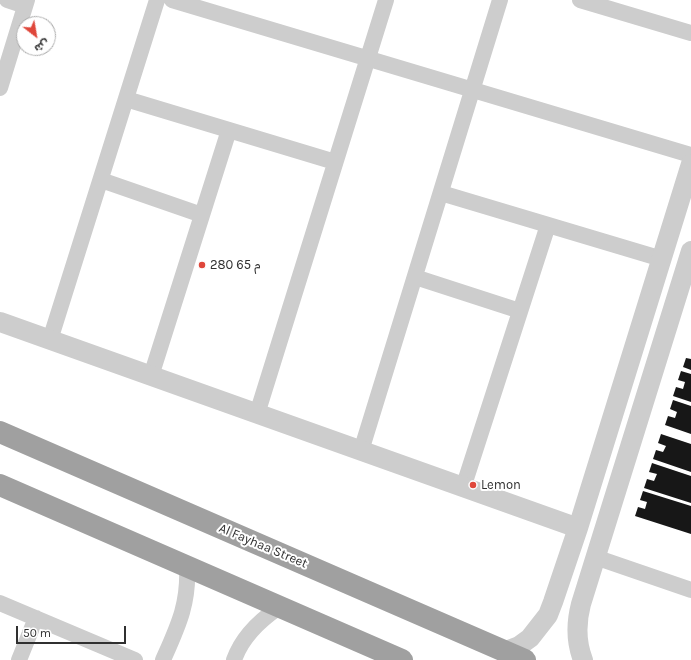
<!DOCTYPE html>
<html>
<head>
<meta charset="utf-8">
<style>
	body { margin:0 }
	#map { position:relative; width:691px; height:660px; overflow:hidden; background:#fff; font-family:Karla,"Noto Sans Arabic",sans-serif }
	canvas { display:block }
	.north { position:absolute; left:16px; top:16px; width:40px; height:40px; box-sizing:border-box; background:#fff; border:1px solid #acacac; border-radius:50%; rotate:149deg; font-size:11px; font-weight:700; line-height:16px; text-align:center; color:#303030 }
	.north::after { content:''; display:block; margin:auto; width:14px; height:18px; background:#df473b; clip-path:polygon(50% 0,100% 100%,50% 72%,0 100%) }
	.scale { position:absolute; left:16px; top:626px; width:110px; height:18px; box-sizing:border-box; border:2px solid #303030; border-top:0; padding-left:5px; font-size:12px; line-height:14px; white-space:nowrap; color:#303030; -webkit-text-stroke:3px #fff; paint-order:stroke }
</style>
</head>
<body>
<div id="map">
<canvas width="691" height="660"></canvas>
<div class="north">ش</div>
<div class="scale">50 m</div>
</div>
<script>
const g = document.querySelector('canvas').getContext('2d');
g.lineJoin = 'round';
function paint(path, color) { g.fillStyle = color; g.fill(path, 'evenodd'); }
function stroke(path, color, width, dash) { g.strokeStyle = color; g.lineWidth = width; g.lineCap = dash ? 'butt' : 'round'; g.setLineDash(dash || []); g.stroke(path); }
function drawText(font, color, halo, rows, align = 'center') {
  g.font = font + ' Karla,"Noto Sans Arabic",sans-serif'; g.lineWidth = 4; g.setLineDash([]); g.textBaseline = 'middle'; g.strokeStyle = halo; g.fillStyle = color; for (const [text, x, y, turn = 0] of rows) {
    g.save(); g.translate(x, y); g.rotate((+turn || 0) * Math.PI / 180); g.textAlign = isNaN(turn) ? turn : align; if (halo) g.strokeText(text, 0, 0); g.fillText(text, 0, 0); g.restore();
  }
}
const building = new Path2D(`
	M686 358 691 359V370L683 367Z
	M681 371 691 374V402L673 396 676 387 683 389 685 382 678 380Z
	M673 400 691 406V434L665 425 668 416 675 418 677 412 670 409Z
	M661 434 691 444V472L653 459 656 450 663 452 666 446 658 443Z
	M652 463 691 476V503L644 488 647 479 654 481 657 474 649 472Z
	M643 491 691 506V534L635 516 638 507 645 509 647 502 640 500Z`);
const minor = new Path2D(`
	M7 0 25 6
	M172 0 691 155
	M580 0 691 33
	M0 88 27 0
	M126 99 335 162
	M101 180 202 215
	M441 193 662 259
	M415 277 520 311
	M50 340 157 0
	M151 376 229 130
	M257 414 386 0
	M361 451 500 0
	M463 488 548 225
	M595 557 691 590
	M0 603 135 660
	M19 660 36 618
	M163 660C178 626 189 604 187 566
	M234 660C242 637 259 621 278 608`);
const tertiary = new Path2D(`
	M0 322 578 528
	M506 651 519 646 530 638 548 615 553 602 578 528 691 164
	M583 660C576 642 576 623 581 604L691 251`);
const trunk = new Path2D(`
	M0 432 525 660
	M0 485 402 660`);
const markers = [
	[202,265,4,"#df473b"],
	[473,485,4,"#df473b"]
];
const poiNames = [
	["280 م 65",210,265],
	["Lemon",481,485]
];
const streetNames = [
	["Al Fayhaa Street",263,546,23]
];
paint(building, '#171717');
stroke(minor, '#cdcdcd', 16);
stroke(tertiary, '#cdcdcd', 20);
stroke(trunk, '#a0a0a0', 22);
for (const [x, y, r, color] of markers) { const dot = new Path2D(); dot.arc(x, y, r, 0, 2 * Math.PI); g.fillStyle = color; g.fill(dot); stroke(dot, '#fff', 1.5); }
drawText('13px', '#303030', '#fff', poiNames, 'left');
drawText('13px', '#303030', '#fff', streetNames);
</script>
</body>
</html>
